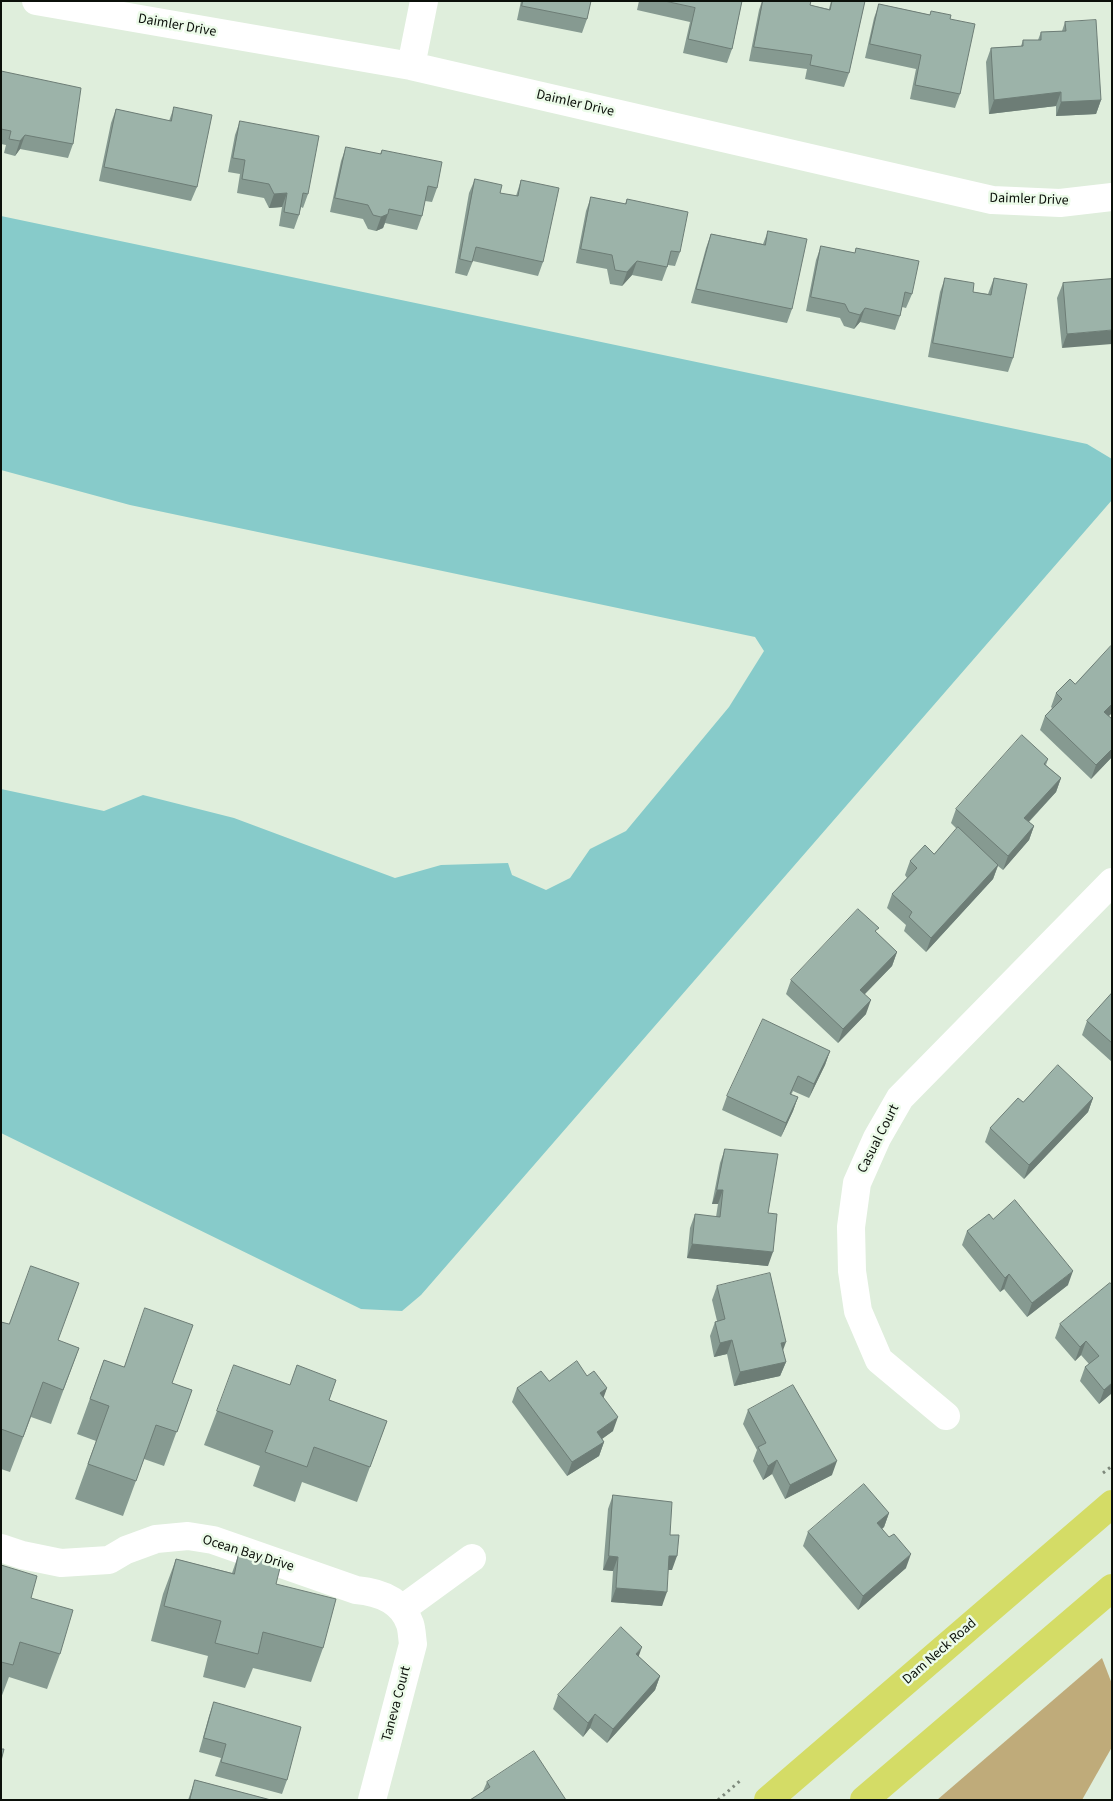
<!DOCTYPE html>
<html>
<head>
<meta charset="utf-8">
<style>
	body { margin:0 }
	#map { position:relative; width:1113px; height:1801px; overflow:hidden; background:#dfeedc; font-family:"Source Sans 3",sans-serif }
	canvas { display:block }
	.frame { position:absolute; inset:0; border:2px solid #0b100a; pointer-events:none }
</style>
</head>
<body>
<div id="map">
<canvas width="1113" height="1801"></canvas>
<div class="frame"></div>
</div>
<script>
const g = document.querySelector('canvas').getContext('2d');
g.lineJoin = 'round';
function paint(path, color) { g.fillStyle = color; g.fill(path, 'evenodd'); }
function stroke(path, color, width, dash) { g.strokeStyle = color; g.lineWidth = width; g.lineCap = dash ? 'butt' : 'round'; g.setLineDash(dash || []); g.stroke(path); }
function drawText(font, color, halo, rows, align = 'center') {
  g.font = font + ' "Source Sans 3",sans-serif'; g.lineWidth = 5; g.setLineDash([]); g.textBaseline = 'middle'; g.strokeStyle = halo; g.fillStyle = color; for (const [text, x, y, turn = 0] of rows) {
    g.save(); g.translate(x, y); g.rotate((+turn || 0) * Math.PI / 180); g.textAlign = isNaN(turn) ? turn : align; if (halo) g.strokeText(text, 0, 0); g.fillText(text, 0, 0); g.restore();
  }
}
const forest = new Path2D(`
	M1102 1658 1112 1684V1747L1082 1800H937Z`);
const water = new Path2D(`
	M1 216 1087 444 1112 459V500L421 1295 402 1311 361 1309 1 1133V789L104 811 143 795 234 818 395 878 441 865 508 863 512 875 546 890 570 878 590 849 626 831 729 707 764 651 755 637 130 505 1 470Z`);
const path = new Path2D(`
	M1103 1473 1112 1466
	M718 1800 741 1780`);
const minor = new Path2D(`
	M36 1 411 66 992 200 1060 203 1112 197
	M411 66 424 1
	M946 1416 879 1360 858 1311 852 1271 851 1227 857 1183 877 1138 900 1098 1112 882
	M1 1548 22 1555 61 1563 109 1560 126 1550 156 1539 188 1536 213 1540 356 1590C379 1592 402 1600 410 1624 412 1630 412 1638 413 1644L372 1800
	M402 1609 472 1558`);
const major = new Path2D(`
	M768 1800 1112 1504
	M864 1800 1112 1588`);
const wall = new Path2D(`
	M521 1H591L587 19 582 33 517 20Z
	M639 1H742L732 49 727 63 683 53 690 22 637 10Z
	M762 1H811L810 5 829 9 831 1H865L849 73 844 87 805 79 807 69 749 61 759 10Z
	M879 4 950 19 960 94 955 108 910 99 916 69 865 58 874 18Z
	M1065 22 1101 100 1096 114 1056 116V106L989 114 986 62 991 48 1021 46 1023 40H1038L1041 32 1062 31Z
	M1 71 73 144 68 158 20 149 15 156 4 153 6 145 1 144Z
	M174 107 197 187 191 201 99 181 111 123 116 109 169 121Z
	M240 121 308 194 303 208 301 207 299 215 294 229 279 226 282 207 269 208 264 198 237 193 240 174 228 172 235 135Z
	M346 147 380 154 382 150 437 188 432 202 425 201 422 216 417 230 385 223 383 228 376 231 368 229 363 219 330 212 341 161Z
	M475 179 500 193 516 196 521 180 543 262 538 276 473 261 467 276 455 273 469 193Z
	M591 197 625 204 627 199 680 252 675 266 668 265 662 281 632 275 622 286 610 284 607 269 576 263 586 211Z
	M768 231 792 309 787 323 691 303 706 248 711 234 763 244Z
	M821 246 855 253 856 248 912 294 906 308 902 307 900 316 895 330 860 322 854 329 844 326 840 318 806 311 816 260Z
	M945 278 973 292 988 294 994 278 1013 358 1008 372 928 357 940 292Z
	M1112 279 1062 348 1057 298 1063 283Z
	M1075 684 1112 719V757L1091 779 1040 730 1045 716 1052 708 1051 707 1056 693Z
	M1048 759 1046 765 1061 778 1056 792 1029 822 1034 826 1029 840 1003 870 998 866 993 879 926 952 904 931 906 925 887 908 892 894 907 878 905 875 910 861 934 854 957 829 951 823 956 809Z
	M877 933 897 952 892 966 865 994 866 1014 838 1043 786 994 791 980Z
	M1112 993V1062L1082 1035 1087 1021Z
	M830 1051 825 1065 809 1098 793 1091 791 1095 798 1097 793 1111 781 1137 722 1110 727 1096Z
	M1093 1098 1088 1112 1024 1179 985 1142 990 1128 1023 1102Z
	M725 1149 768 1213V1266L687 1258 690 1228 695 1214 716 1217 718 1204H712L720 1163Z
	M993 1219 1068 1285 1027 1317 1004 1289 1000 1292 962 1245 967 1231Z
	M1110 1283 1112 1393 1099 1404 1080 1381 1085 1367 1089 1364 1081 1355 1075 1361 1055 1338 1060 1324Z
	M717 1286 783 1351 786 1362 780 1376 734 1386 727 1354 714 1357 710 1336 715 1322 717 1321 712 1300Z
	M1 1322 79 1348 51 1424 31 1417 10 1472 1 1469Z
	M104 1360 124 1367 192 1390 164 1466 144 1459 123 1516 75 1499 96 1441 77 1434Z
	M587 1376 607 1388 603 1397 613 1431 602 1439 604 1442 599 1456 567 1476 512 1402 517 1388 549 1381Z
	M329 1400 387 1421 357 1502 302 1482 295 1502 253 1486 260 1466 204 1445 217 1411Z
	M748 1410 832 1475 785 1499 772 1474 763 1480 753 1461 757 1450 743 1424Z
	M613 1495 670 1535 672 1570H668L662 1606 611 1602 613 1571 603 1570 608 1509Z
	M889 1513 884 1527 882 1529 906 1568 858 1610 803 1546 808 1532Z
	M239 1553 276 1584 323 1648 311 1682 253 1668 245 1688 203 1677 208 1656 151 1641 163 1594 176 1559 232 1573Z
	M1 1565 31 1598 60 1654 47 1689 9 1677 1 1698Z
	M639 1657 660 1676 655 1690 607 1743 590 1728 583 1737 553 1709 558 1695Z
	M214 1702 287 1780 282 1794 215 1776 221 1758 199 1752 209 1716Z
	M195 1780 271 1800H188Z
	M487 1782 566 1800 483 1791Z`);
const shadedWall = new Path2D(`
	M1061 92 1056 106 989 114 994 100Z
	M1101 100 1096 114 1056 116 1061 102Z
	M25 135 20 149 15 156 20 141Z
	M287 193 282 207 269 208 274 194Z
	M388 214 383 228 376 231 381 217Z
	M637 261 632 275 622 286 627 272Z
	M865 308 860 322 854 329 860 315Z
	M1112 330V344L1062 348 1067 334Z
	M1112 704V713L1099 726 1104 712Z
	M1112 749V757L1091 779 1096 765Z
	M1061 778 1056 792 1019 832 1024 818Z
	M1034 826 1029 840 1003 870 1008 856Z
	M998 865 993 879 926 952 931 938Z
	M897 952 892 966 855 1004 860 990Z
	M871 1000 866 1014 838 1043 843 1029Z
	M830 1051 825 1065 809 1098 814 1084Z
	M798 1097 793 1111 781 1137 786 1123Z
	M1093 1098 1088 1112 1024 1179 1029 1165Z
	M717 1190H723L718 1204H712Z
	M692 1244 773 1252 768 1266 687 1258Z
	M1073 1271 1068 1285 1027 1317 1032 1303Z
	M1009 1274 1004 1289 1000 1292 1005 1278Z
	M732 1340 727 1354 714 1357 720 1343Z
	M1086 1341 1081 1355 1075 1361 1080 1347Z
	M786 1342 781 1356V1343Z
	M786 1362 780 1376 734 1386 740 1372Z
	M1112 1383V1393L1099 1404 1104 1390Z
	M607 1388 602 1402 600 1393Z
	M618 1417 613 1431 592 1446 597 1432Z
	M604 1442 599 1456 567 1476 572 1462Z
	M777 1460 772 1474 763 1480 768 1466Z
	M837 1461 832 1475 785 1499 790 1485Z
	M889 1513 884 1527 872 1537 877 1523Z
	M911 1554 906 1568 858 1610 863 1596Z
	M609 1556 618 1557 613 1571 603 1570Z
	M669 1556H677L672 1570H664Z
	M616 1588 667 1592 662 1606 611 1602Z
	M642 1647 637 1661 636 1654Z
	M660 1676 655 1690 607 1743 613 1729Z
	M595 1714 590 1728 583 1737 588 1723Z`);
const building = new Path2D(`
	M523 1H591L587 19 522 6Z
	M665 1H742L732 49 688 39 695 8Z
	M763 1H811L810 5 830 10 832 1H865L849 73 810 65 812 55 754 47Z
	M879 4 930 15 931 11 951 15 950 19 975 24 960 94 915 85 921 55 870 44Z
	M1096 20 1101 100 1061 102V92L994 100 991 48 1023 46V40H1041V32L1066 31 1065 22Z
	M1 71 81 88 73 144 25 135 20 141 9 139 11 131 1 129Z
	M174 107 212 115 197 187 104 167 116 109 171 121Z
	M240 121 319 136 308 194 303 193 299 215 284 212 287 193 274 194 269 184 242 179 245 160 233 158Z
	M346 147 381 154 382 150 442 162 437 188 428 186 422 216 389 209 388 214 381 217 373 215 368 205 335 198Z
	M475 179 502 185 500 193 518 196 521 180 559 188 543 262 476 247 472 262 460 259Z
	M591 197 626 204 627 199 688 212 680 252 671 251 667 267 637 261 627 272 615 270 612 255 581 249Z
	M768 231 807 239 792 309 696 289 711 234 765 245Z
	M821 246 855 253 856 248 919 261 912 294 905 292 900 316 865 308 860 315 849 312 845 304 811 297Z
	M945 278 974 283 973 292 991 295 994 278 1027 284 1013 358 933 343Z
	M1112 279V330L1067 334 1063 283Z
	M1111 646 1112 647V704L1104 712 1112 719V749L1096 765 1045 716 1062 699 1056 693 1070 679 1075 684Z
	M1022 735 1048 759 1044 764 1061 778 1024 818 1034 826 1008 856 956 809Z
	M958 827 998 865 931 938 909 917 912 912 892 894 917 868 910 861 925 845 934 854Z
	M858 909 879 928 875 931 897 952 860 990 871 1000 843 1029 791 980Z
	M1112 993V1043L1087 1021Z
	M763 1019 830 1051 814 1084 798 1076 790 1094 798 1097 786 1123 727 1096Z
	M1058 1065 1093 1098 1029 1165 990 1128 1018 1098 1023 1102Z
	M725 1149 778 1154 768 1213 777 1214 773 1252 692 1244 695 1214 720 1217 723 1190H717Z
	M1015 1200 1073 1271 1032 1303 1009 1274 1005 1278 967 1231 989 1214 993 1219Z
	M31 1266 79 1283 58 1340 79 1348 63 1390 43 1382 23 1437 1 1429V1322L9 1324Z
	M770 1273 786 1342 781 1343 786 1362 740 1372 732 1340 720 1343 715 1322 725 1319 717 1286Z
	M1110 1283 1112 1284V1383L1104 1390 1085 1367 1099 1356 1086 1341 1080 1347 1060 1324Z
	M145 1308 193 1325 172 1383 192 1390 177 1432 156 1425 136 1481 88 1464 109 1406 90 1399 104 1360 124 1367Z
	M577 1361 587 1376 594 1371 607 1388 600 1393 618 1417 597 1432 604 1442 572 1462 517 1388 541 1371 549 1381Z
	M234 1365 290 1385 297 1365 336 1380 329 1400 387 1421 370 1467 314 1447 307 1467 265 1452 273 1431 217 1411Z
	M793 1385 837 1461 790 1485 777 1460 768 1466 758 1447 766 1443 748 1410Z
	M864 1484 889 1513 877 1523 889 1537 894 1534 911 1554 863 1596 808 1532Z
	M613 1495 672 1502 670 1535H679L677 1556H669L667 1592 616 1588 618 1557 609 1556Z
	M239 1553 281 1564 276 1584 336 1599 323 1648 263 1632 258 1654 215 1643 221 1621 164 1606 176 1559 234 1574Z
	M1 1565 37 1576 31 1598 73 1610 60 1654 20 1642 13 1665 1 1662Z
	M621 1627 642 1647 636 1654 660 1676 613 1729 595 1714 588 1723 558 1695Z
	M214 1702 301 1727 287 1780 221 1762 226 1744 204 1738Z
	M1 1749H4L1 1761Z
	M534 1751 566 1800H470L490 1787 487 1782Z
	M195 1780 271 1800H190Z`);
const streetNames = [
	["Daimler Drive",177,26,10],
	["Daimler Drive",575,104,13],
	["Daimler Drive",1029,200,2],
	["Casual Court",879,1139,-63],
	["Ocean Bay Drive",248,1554,17],
	["Dam Neck Road",940,1652,-41],
	["Taneva Court",397,1704,-75]
];
paint(forest, '#bfab7a');
paint(water, '#87cbca');
stroke(path, '#7d887b', 3, [2.5, 4]);
stroke(minor, '#fff', 28);
stroke(major, '#d4dc66', 28);
paint(wall, '#869a91');
paint(shadedWall, '#6d7d76');
paint(building, '#9cb3a9');
stroke(building, '#6d7d76', 1);
drawText('14px', '#0b100a', '#ecfbe9', streetNames);
</script>
</body>
</html>
